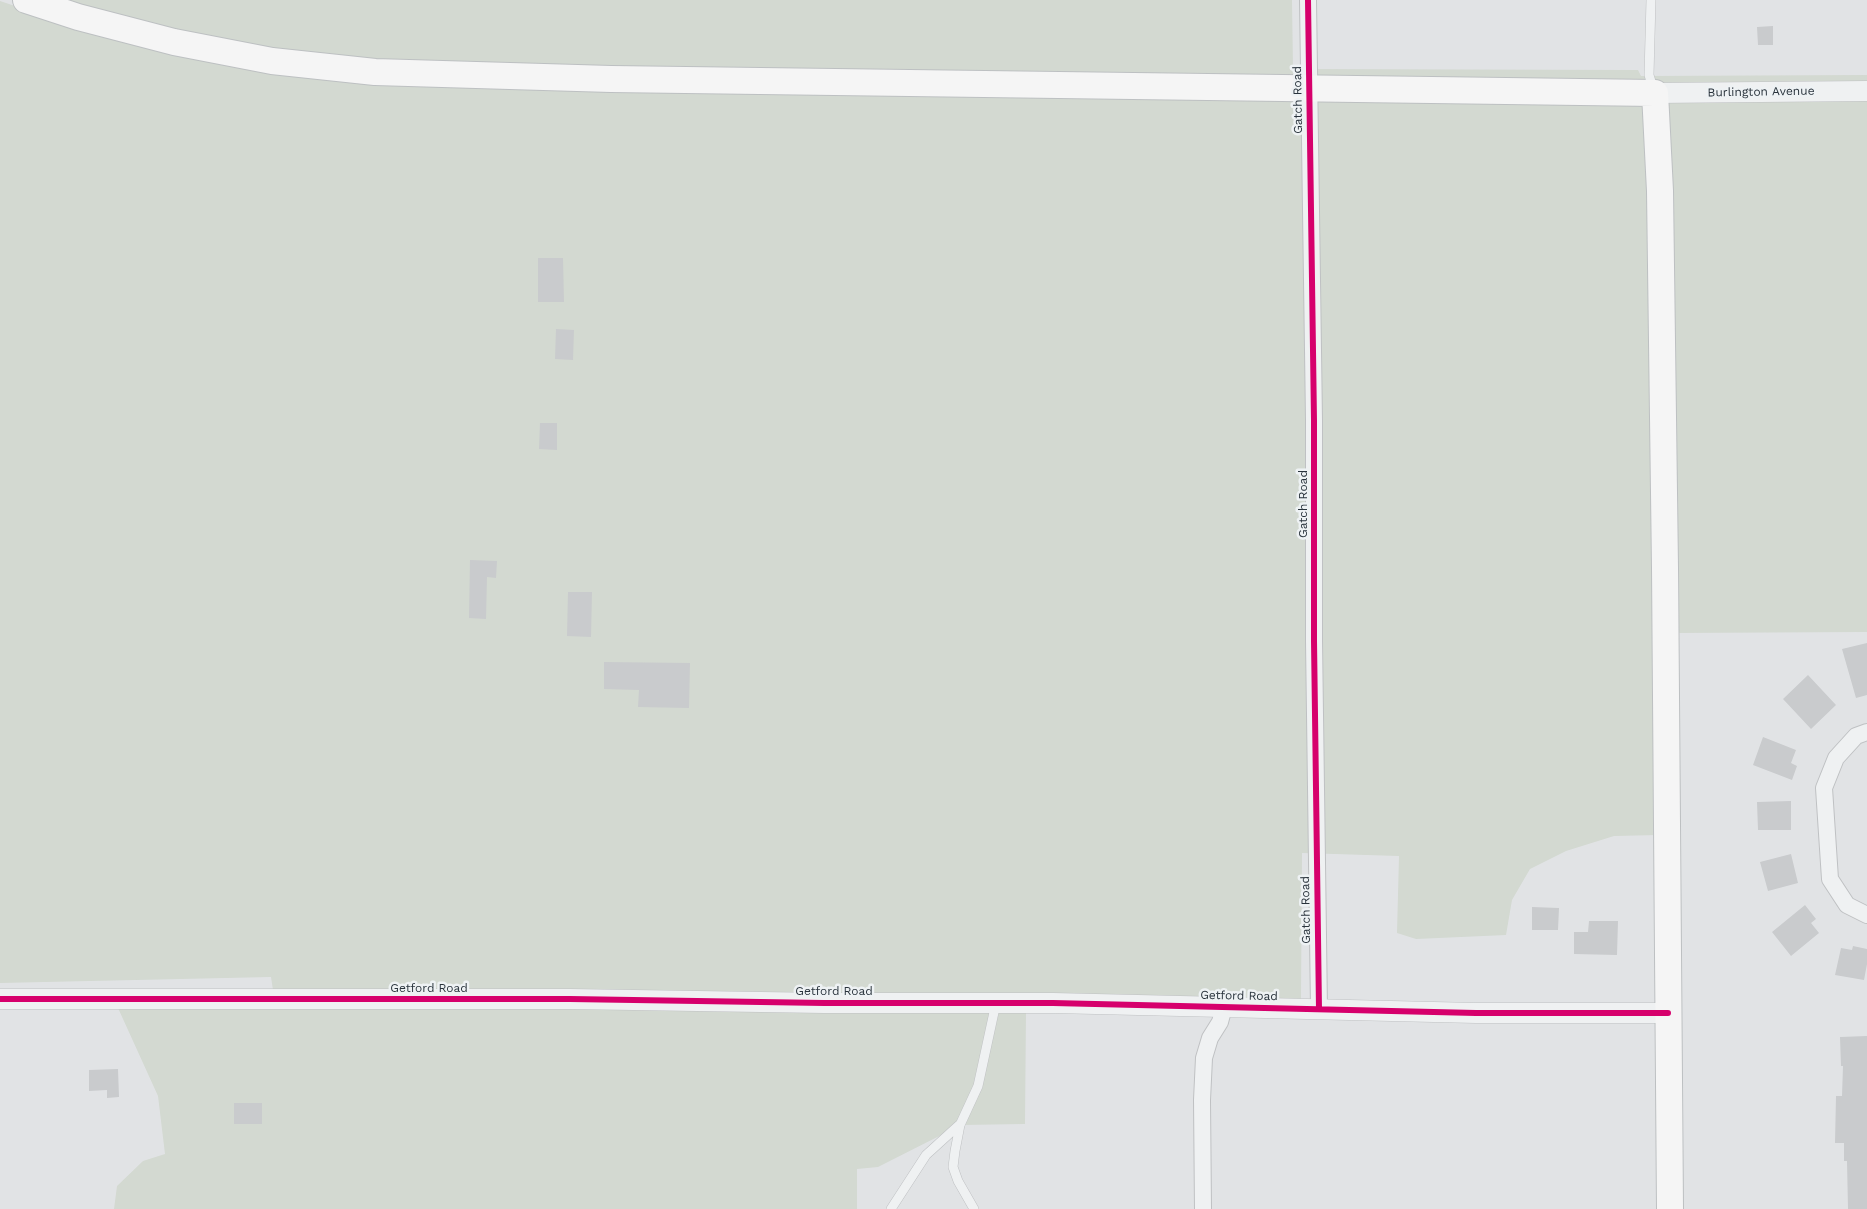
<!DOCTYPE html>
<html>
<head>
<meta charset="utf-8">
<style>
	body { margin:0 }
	canvas { display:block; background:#e1e3e5 }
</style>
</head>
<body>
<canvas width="1867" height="1209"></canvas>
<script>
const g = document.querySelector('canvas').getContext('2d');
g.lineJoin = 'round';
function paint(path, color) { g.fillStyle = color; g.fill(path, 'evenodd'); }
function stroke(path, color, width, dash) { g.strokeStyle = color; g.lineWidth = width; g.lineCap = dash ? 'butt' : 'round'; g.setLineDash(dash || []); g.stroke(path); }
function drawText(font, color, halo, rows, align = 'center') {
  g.font = font + ' "Work Sans",sans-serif'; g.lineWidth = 5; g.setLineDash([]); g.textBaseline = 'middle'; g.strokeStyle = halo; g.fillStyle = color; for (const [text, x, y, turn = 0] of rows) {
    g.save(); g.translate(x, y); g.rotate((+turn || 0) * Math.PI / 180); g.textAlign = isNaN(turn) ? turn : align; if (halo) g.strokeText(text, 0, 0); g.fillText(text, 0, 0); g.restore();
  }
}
const green = new Path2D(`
	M54 0H1292L1293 69 1638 70 1641 76 1867 75V82L1643 85 376 64 176 33Z
	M0 1 75 26 272 69 1647 102 1659 835 1614 836 1566 851 1530 869 1512 900 1506 935 1416 939 1397 933 1399 856 1302 853 1301 1000 273 990 271 977 0 983Z
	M1867 100V632L1673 633 1663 102Z
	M118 1008H570L1026 1011 1025 1124 961 1125 878 1167 857 1169V1209H114L117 1186 143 1161 165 1154 158 1096Z`);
const building = new Path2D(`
	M1773 26V45H1758L1757 27Z
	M538 258H563L564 302H538Z
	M556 329 574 330 573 360 555 359Z
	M540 423H557V450L539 449Z
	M470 560 497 561 496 578 487 577 486 619 469 618Z
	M568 592H592L591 637 567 636Z
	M1867 643V695L1856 698 1842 649Z
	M604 662 690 663 689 708 638 707 639 690 604 689Z
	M1808 675 1836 705 1811 729 1783 699Z
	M1763 737 1796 750 1791 763 1797 766 1792 780 1753 765Z
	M1791 801V830H1758L1757 802Z
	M1791 854 1798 883 1768 891 1760 862Z
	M1805 905 1816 919 1811 923 1819 933 1791 956 1772 932Z
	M1532 907 1559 908 1558 930H1532Z
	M1589 921H1618L1617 955 1574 954V932H1588Z
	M1853 946 1867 949V964L1864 980 1835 975 1841 948 1852 950Z
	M1867 1036V1209H1848L1847 1161H1844V1143H1835L1836 1096H1842L1843 1066H1841L1840 1037Z
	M118 1069 119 1097 107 1098V1090L89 1091V1070Z
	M234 1103H262V1124H234Z`);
const service = new Path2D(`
	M1651 0 1649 75 1654 91
	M891 1209 926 1155 959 1125
	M974 1209 958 1181 953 1167 955 1151 960 1125 978 1086 996 1003`);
const minor = new Path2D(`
	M1308 0 1314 420V641L1319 1009
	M1867 732 1856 736 1836 758 1824 788 1830 879 1847 905 1867 915
	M1203 1209 1202 1100 1204 1058 1210 1038 1220 1022 1224 1007`);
const tertiary = new Path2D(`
	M1655 93 1867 91
	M0 999H570L824 1003H1053L1476 1013H1668`);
const primary = new Path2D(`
	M26 0 78 17 174 42 272 61 375 72 611 79 1655 93 1660 191 1665 568 1670 1209`);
const cycleway = new Path2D(`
	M1308 0 1314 420V641L1319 1009
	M0 999H570L824 1003H1053L1476 1013H1668`);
const streetNames = [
	["Burlington Avenue",1761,92,-1],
	["Gatch Road",1298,100,-91],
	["Gatch Road",1303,504,-90],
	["Gatch Road",1306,910,-91],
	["Getford Road",429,988],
	["Getford Road",834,991],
	["Getford Road",1239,996,1]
];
paint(green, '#d3d9d1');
paint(building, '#c9cbcd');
stroke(service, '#bfc1c3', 10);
stroke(minor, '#bfc1c3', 18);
stroke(tertiary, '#bfc1c3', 21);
stroke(primary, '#bdc0c2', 28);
stroke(service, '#eff1f2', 9);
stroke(minor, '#eff1f2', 16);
stroke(tertiary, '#eff1f2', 20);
stroke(primary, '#f5f5f5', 26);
stroke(cycleway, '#d6006c', 6);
drawText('12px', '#29333c', '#eef2f4', streetNames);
</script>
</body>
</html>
